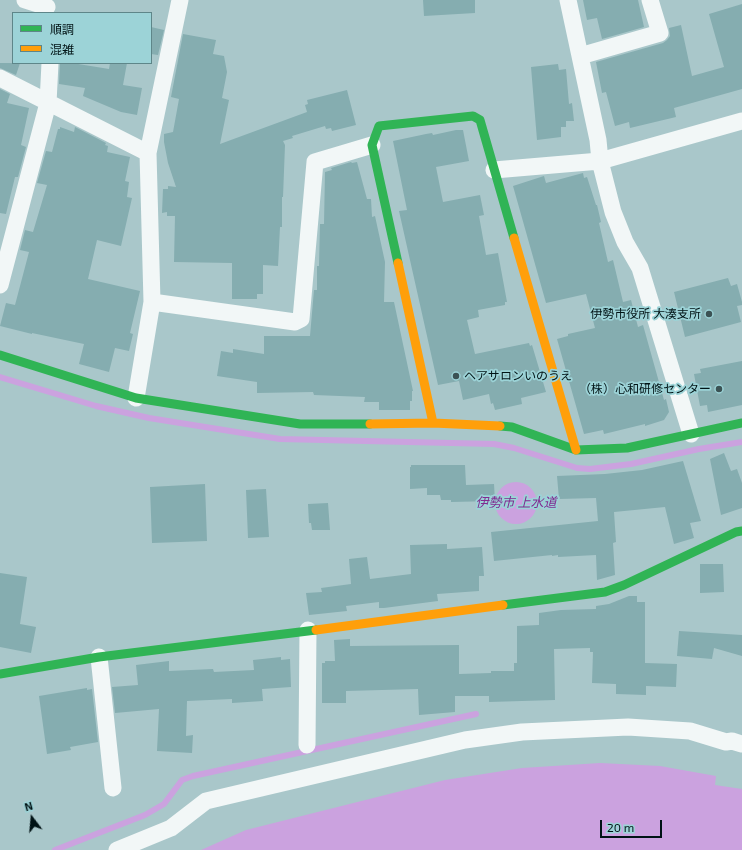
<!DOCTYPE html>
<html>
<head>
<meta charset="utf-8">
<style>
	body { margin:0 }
	#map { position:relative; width:742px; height:850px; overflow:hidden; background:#a9c7ca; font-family:"Exo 2","Noto Sans JP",sans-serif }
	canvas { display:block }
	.legend { position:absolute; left:12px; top:12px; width:140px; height:52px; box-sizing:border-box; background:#9cd3d7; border:1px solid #5e8689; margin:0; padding:5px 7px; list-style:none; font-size:12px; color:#001315 }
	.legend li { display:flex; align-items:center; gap:8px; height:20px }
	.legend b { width:20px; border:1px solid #5e8689 }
	.north { position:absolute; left:12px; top:798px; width:40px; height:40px; -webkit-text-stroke:3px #9cd3d7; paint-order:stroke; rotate:344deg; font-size:11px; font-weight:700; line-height:16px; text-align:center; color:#001315 }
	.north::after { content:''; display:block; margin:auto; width:14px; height:18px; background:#001315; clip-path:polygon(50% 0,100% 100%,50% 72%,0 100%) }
	.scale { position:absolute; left:600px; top:820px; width:62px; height:18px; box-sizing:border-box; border:2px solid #001315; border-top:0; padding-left:5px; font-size:12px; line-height:14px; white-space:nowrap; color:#001315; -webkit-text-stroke:3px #9cd3d7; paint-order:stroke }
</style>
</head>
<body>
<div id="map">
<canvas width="742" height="850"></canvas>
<ul class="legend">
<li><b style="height:5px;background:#30b455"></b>順調</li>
<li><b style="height:5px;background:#ff9f0a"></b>混雑</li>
</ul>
<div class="north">N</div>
<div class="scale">20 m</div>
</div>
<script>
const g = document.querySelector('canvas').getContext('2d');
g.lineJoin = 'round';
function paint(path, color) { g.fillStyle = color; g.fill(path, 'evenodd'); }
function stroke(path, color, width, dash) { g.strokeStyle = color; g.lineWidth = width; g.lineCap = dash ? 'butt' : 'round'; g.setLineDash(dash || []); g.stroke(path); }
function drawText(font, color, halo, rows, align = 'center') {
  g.font = font + ' "Exo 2","Noto Sans JP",sans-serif'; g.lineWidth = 3.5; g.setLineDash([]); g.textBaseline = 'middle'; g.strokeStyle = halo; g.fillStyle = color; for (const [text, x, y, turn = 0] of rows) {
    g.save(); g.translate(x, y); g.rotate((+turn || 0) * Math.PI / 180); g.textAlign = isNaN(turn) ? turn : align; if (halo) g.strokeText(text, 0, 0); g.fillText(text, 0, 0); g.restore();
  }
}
const water = new Path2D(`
	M495 503a21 21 0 1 1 42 0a21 21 0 1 1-42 0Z
	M600 763 660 766 716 776 715 785 742 789V850H201L246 830 445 780 522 768Z`);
const stream = new Path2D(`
	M0 377 96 406 149 418 280 439 494 444 514 448 577 468 590 469 631 464 699 449 742 442
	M55 850 145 815 164 804 182 780 193 776 476 714`);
const building = new Path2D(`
	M423 0H475V13L424 16Z
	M583 0H638L644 27 602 39 597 18 587 20Z
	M742 4V89L674 108 676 117 630 128 629 122 615 126 606 92 602 93 596 62 663 43 667 40 670 36 669 28 681 25 692 76 724 67 709 14Z
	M151 27 164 30 158 55 151 54Z
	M183 34 216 40 213 54 224 56 227 72 222 98 229 100 220 144 307 112 305 105 308 104 307 100 347 90 356 125 332 131 331 128 326 129 325 126 292 136 293 138 283 141 285 145 283 197H282V227H280L278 266 263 265V294H257V299H232V263L174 262 175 216H167V212L162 213 163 189H168V186L176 187 168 163 164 142V134L173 132 179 99 171 97Z
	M0 63H20L16 75 0 68Z
	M60 63H72L109 69 110 63H127L123 85 142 88 137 115 121 112 83 96 85 88 59 84Z
	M558 64 559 70 566 69 569 104 572 103 574 121H566V127H561V137L537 140 531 67Z
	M0 89 10 94 7 103 29 108 21 145 26 147 18 177H15L6 214 0 213Z
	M60 127 74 132 75 127 106 143 105 145 108 146 107 152 130 157 125 181 129 182 127 197 132 198 121 246 97 240 88 279 140 291 130 333 133 334 129 351 115 348 109 372 79 364 84 344 32 333V334L0 326 6 303 15 305 29 252 20 250 25 230 33 232 47 185 37 183 46 151 52 152 58 129H60Z
	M456 130H463L469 161 436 167 443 202 480 195 484 215 479 216 486 255 498 253 507 302H505V305L478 310 479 317 467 320 475 354 529 343 530 346 532 345 546 392 521 398 522 404 495 410 493 403 491 404 489 394 463 400 459 381 438 385 399 211 407 210 393 141 426 134 432 133 433 135Z
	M351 162 352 163 357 162 367 199H371L372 217 375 216 385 262 384 302H394L413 391H412V401H410V410H379V402H364L365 397 314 395 313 392 257 393V382L217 376 221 351 233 353V349L264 354V336H310L314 290H317V266H319L320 224H324L325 172 332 170 331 168Z
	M583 173 584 178 587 177 596 205H597L601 222 599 223 608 262 613 260 623 302 631 300 638 327 643 325 664 400 666 399 669 412 664 420 645 426V424L604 434 603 430 584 434 557 339 568 336V334L595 328 586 294 546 303 513 186 544 176 546 183Z
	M728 278 731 286 737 284 742 302V305L737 306 741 322 685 337 674 292Z
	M742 361V405L708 412 707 405 700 406 694 374 701 373 700 369Z
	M724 453 731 471 737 469 742 483V508L721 515 710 459Z
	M683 461 701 521 690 523 694 538 674 544 665 507 614 512 616 542 613 543 615 575 597 580 596 555 558 557V555L552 556V555L494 561 491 532 598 521 596 498 559 499 557 476 605 474 642 470Z
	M411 465H465L466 485 494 484 495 501 451 502V500H441L440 495H427V488L410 489V467H411Z
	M205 484 207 541 152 543 150 487Z
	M266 489 269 537 248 538 246 490Z
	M328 503 330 530H312L311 523H309L308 504Z
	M447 544V549L482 547 484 576H479V591L437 594 438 601 384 608H379V602L346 606 347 611 309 615 306 593 322 592 321 588 351 584 349 559 367 557 370 579 411 574 410 545Z
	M700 564H723L724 592 700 593Z
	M0 573 27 577 20 624 36 627 31 653 0 647Z
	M629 596H637V602H645V663L677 664 676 687 646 686V695L616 694V684L592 683 593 652H590V648L554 649 555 700 489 702V696H455V712L419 715 418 689 346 691V703H322V663H325V661H335L334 640 350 639V646L459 645V674L491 673V671H514V663H517V626L539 625V613L561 610 596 609V606L609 604Z
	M679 631 742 635V656L714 648 712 659 677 656Z
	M281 657V660L290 659 291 687 262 689 263 701 232 703V699L187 701 186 736 193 735 192 753 157 751 159 709 115 713 112 687 138 685 136 665 169 661V671L213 669 214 672 254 670 253 660Z
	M87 688V690L92 689 98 742 70 747 71 750 47 754 39 696Z`);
const street = new Path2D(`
	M25 0 47 7
	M568 0 598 140 600 161 742 121
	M580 56 660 33 650 0
	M0 78 148 153
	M494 170 600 161 613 212 625 242 640 268 691 434
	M0 285 48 103 50 63
	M152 302 295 322 301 319 315 162 372 145
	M136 398 152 302 148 153 180 0
	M99 657 113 788
	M307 745 308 630
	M117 850 171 828 206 801 465 740 522 732 628 727 690 731 726 742 732 741 742 744`);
const fast = new Path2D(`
	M398 263 372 145 379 126 473 116 480 120 514 238
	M0 355 136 398 300 424H370
	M500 426 512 427 576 450 627 448 742 423
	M503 605 605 592 624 585 736 532 742 531
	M0 674 99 657 316 630`);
const slow = new Path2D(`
	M514 238 576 450
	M398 263 433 423
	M370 424 433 423 500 426
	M316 630 503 605`);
const markers = [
	[709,314,4,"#3b5254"],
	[456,376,4,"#3b5254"],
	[719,389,4,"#3b5254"]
];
const poiNames = [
	["伊勢市役所 大湊支所",701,314],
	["ヘアサロンいのうえ",464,376,"left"],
	["（株）心和研修センター",711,389]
];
const waterNames = [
	["伊勢市 上水道",516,503]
];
paint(water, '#cba2df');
stroke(stream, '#cba2df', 6);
paint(building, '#85adb0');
stroke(street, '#f2f7f7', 17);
stroke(fast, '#30b455', 9);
stroke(slow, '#ff9f0a', 9);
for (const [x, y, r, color] of markers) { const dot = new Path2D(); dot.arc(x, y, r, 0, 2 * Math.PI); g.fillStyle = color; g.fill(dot); stroke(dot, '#9cd3d7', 1.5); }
drawText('12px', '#001315', '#9cd3d7', poiNames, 'right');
drawText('italic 13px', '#812b90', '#9cd3d7', waterNames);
</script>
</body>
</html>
